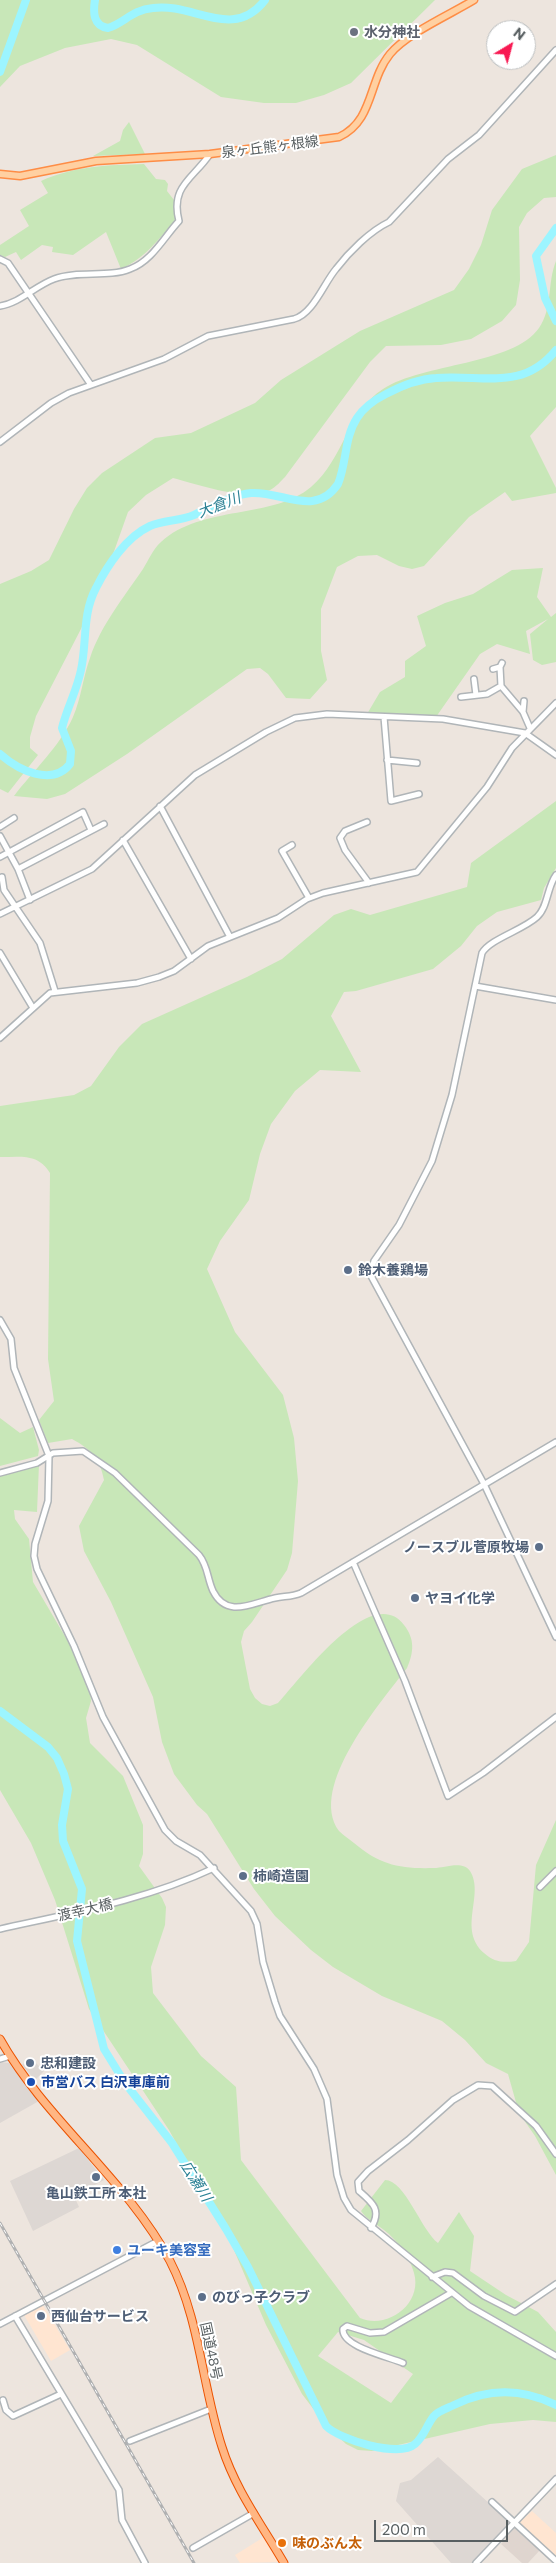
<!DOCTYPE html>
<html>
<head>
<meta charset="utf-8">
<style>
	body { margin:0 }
	#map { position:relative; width:556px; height:2563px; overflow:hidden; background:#ede5de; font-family:Commissioner,sans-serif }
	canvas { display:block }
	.north { position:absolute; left:486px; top:20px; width:50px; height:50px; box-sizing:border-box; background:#fff; border:1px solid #bcbfc0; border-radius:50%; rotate:37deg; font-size:14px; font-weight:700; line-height:20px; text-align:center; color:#585f61 }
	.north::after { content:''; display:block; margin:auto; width:18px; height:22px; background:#f81952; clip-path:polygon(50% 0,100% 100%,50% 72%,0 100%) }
	.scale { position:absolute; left:374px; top:2520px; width:134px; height:22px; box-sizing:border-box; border:2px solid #585f61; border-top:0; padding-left:6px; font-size:15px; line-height:18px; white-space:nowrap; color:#585f61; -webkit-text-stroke:4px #fff; paint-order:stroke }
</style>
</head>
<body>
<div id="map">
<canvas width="556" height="2563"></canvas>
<div class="north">N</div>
<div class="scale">200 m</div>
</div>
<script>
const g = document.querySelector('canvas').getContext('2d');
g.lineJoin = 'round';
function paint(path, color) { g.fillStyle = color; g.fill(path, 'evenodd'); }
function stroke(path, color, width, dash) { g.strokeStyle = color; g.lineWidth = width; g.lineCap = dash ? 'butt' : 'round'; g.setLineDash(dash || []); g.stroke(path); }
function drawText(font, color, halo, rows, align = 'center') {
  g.font = font + ' Commissioner,"Noto Sans JP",sans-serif'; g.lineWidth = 4; g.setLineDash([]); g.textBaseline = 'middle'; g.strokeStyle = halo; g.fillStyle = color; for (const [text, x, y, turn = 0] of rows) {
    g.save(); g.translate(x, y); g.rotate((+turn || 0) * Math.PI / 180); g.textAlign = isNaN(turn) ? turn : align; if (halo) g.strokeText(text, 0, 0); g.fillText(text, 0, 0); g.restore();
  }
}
const commercial = new Path2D(`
	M42 2304 70 2350 51 2361 24 2315Z
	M532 2511 556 2533V2556L519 2523Z
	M264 2537 279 2562 240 2563 235 2555Z`);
const industrial = new Path2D(`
	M30 2057 44 2071 35 2080 22 2065Z
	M0 2062 9 2063 39 2101 0 2123Z
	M79 2148 104 2180 74 2196 79 2207 33 2231 10 2181Z
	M438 2457 511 2523 474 2563H451L396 2501 400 2483 411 2480Z`);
const education = new Path2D(`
	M516 2526 541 2549 528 2563H522L501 2544Z`);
const green = new Path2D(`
	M0 0H435L351 83 324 95 296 103H264L221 97 137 45 111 39 65 48 20 66 0 87Z
	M129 122 145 154 93 156 120 141 123 130Z
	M556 155V197L544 198 527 213 519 227 520 280 516 305 502 321 471 339 441 345 386 346 370 362 285 477C281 481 276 487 270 490 243 501 200 485 173 478L146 495 128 512 106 574 83 625 36 716 30 737V748L38 755 8 793 0 789V584L31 571 49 560 74 509 87 488 102 473 155 438 191 433 255 403 281 380 360 331 454 290 469 269 481 245 492 210 522 169Z
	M144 164 156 179 165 180 168 184 167 191 174 200 176 220C157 240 147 257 121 269L106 232 73 255 52 252 53 247 42 245 21 260 16 252 5 257 0 255V245L29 226 20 210 48 193 41 181C74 166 109 165 144 164Z
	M556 261V407L530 436 556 488V493L512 501 505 492 469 517 424 566 412 569 399 566 377 555 358 556 337 567 321 609V651L327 680 310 699 286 698 268 674 260 668 247 669 127 754 65 794 47 799 14 796C33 771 60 746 73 717 81 699 83 677 90 658 101 625 124 597 143 569 148 561 153 549 161 542 201 505 274 519 311 487 344 459 347 412 383 389 423 363 513 365 539 328 553 308 547 283 556 261Z
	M543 568 537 597 551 617 556 613V662L542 665 533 660 530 634 548 619 526 631 530 654 497 644 480 654 436 717 367 714 380 692 405 677V661L426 646 417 616 445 603 473 594 512 570Z
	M556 801V868L544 888 541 900 497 912 477 926 461 946 433 969 356 991 344 992 331 1016 361 1072 320 1070 295 1091 271 1124 260 1154 249 1200 220 1241 207 1269 235 1332 283 1395 294 1438 298 1481 292 1553 287 1570 252 1622 244 1631 241 1642 250 1689 255 1698 262 1704 270 1706 278 1703C298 1682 371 1581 404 1625 415 1639 414 1652 407 1668 382 1701 307 1787 339 1831 343 1835 349 1839 354 1843 380 1865 400 1869 434 1868 444 1868 463 1860 470 1871 485 1895 457 1929 484 1953 494 1962 503 1963 516 1961L529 1942 536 1865 556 1820V2175L535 2136 519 2113 508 2074 486 2063 465 2040 442 2021 382 1996 333 1967 311 1950 275 1916 254 1889 207 1814 197 1805 174 1774 162 1742 153 1697 111 1602 84 1551 79 1526 104 1480C100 1459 91 1449 72 1439L48 1443 39 1420 54 1401 48 1359 50 1173C38 1153 21 1157 0 1157V1106L74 1095 91 1086 119 1047 142 1024 247 977 282 959 334 915 351 909 370 915 467 887 471 863Z
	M0 1418 20 1433 33 1427 39 1450 38 1456 0 1466Z
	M39 1464 37 1512 14 1510 15 1519 29 1539 33 1582 89 1677 91 1701 86 1718 90 1743 123 1776 143 1825V1854L139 1866 162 1898 166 1907 165 1925 151 1967 153 1993 201 2056 236 2087 241 2160 360 2318C387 2330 423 2304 414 2273 410 2257 397 2240 384 2230 375 2223 367 2220 361 2211L385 2180C405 2180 421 2230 438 2243L459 2212 474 2236 470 2271 506 2295 538 2312 556 2332V2422L533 2420 490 2424 372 2451 358 2450 346 2444 324 2423 302 2394 266 2325 228 2236 169 2130 89 2009 55 1900 31 1843 0 1790V1474L15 1472ZM338 2332 364 2340 413 2374 391 2403 318 2356Z`);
const river = new Path2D(`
	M95 0C93 12 93 26 108 28 124 23 132 10 153 8 193 2 233 42 265 0
	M0 72 26 0
	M556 228 536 256 545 298 556 321
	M0 754C18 770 52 787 70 764L71 751 62 728C67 708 77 690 81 670 87 643 82 614 96 588 107 566 126 537 150 526 164 520 180 521 194 515 212 507 231 495 251 493 283 491 315 518 338 484 347 462 344 438 357 418 364 407 374 400 386 394 401 386 419 379 436 378 482 374 522 392 556 350
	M0 1711 48 1747 57 1758 64 1774 68 1789 62 1825 63 1841 82 1889 77 1941 104 2049 125 2083 172 2143 226 2229 248 2267 326 2426C340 2440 399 2458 415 2444 424 2437 427 2424 434 2416 438 2411 448 2408 454 2405 488 2388 522 2388 556 2405`);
const minor = new Path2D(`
	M0 259 8 263 91 385
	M0 306C20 303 35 286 54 279 78 270 108 278 130 269 152 261 164 237 179 221 170 186 193 179 210 154
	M0 442 51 403 69 393 164 359 208 336 294 319C313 314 324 283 336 269 349 252 370 231 389 222L448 159 479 135 556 50
	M500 667 501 686 523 712 530 728
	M493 669 500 667 502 663
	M474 679 476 695
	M461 697 487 694 501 686
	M523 712 524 701
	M384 717 391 801 419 794
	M387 760 417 763
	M160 806 230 937
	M367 822 345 831 340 838 345 850 369 883
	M0 827 14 818
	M0 836 18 869 30 900
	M123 840 191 959
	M292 845 282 851 309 898
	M0 857 83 812 91 830
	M18 869 104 824
	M556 875C547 887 548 907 537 917 523 930 490 939 482 953L452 1095 432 1161 399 1225 374 1261 370 1274 484 1484 556 1637
	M2 877 4 890 40 943 55 991
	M0 914 92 869 195 775 266 732 295 718 327 714 443 719 525 733 556 755
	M0 953 33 1008
	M475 986 556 1000
	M0 1038 50 993 137 983 159 977 174 971 208 946 278 918 307 899 323 893 417 872 487 787 512 748 556 703
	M0 1320 11 1339 14 1368 49 1456 48 1501 35 1544 34 1556 37 1569 74 1646 103 1717 165 1830 176 1841 200 1855 251 1911 257 1924 263 1962 275 2002 280 2016 314 2069 327 2099 337 2175 344 2198 351 2210 469 2306 556 2356
	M0 1473 37 1463 53 1453 83 1451 115 1473 199 1555C208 1566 207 1578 213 1591 227 1619 252 1603 275 1598 284 1596 292 1597 301 1593L556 1442
	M353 1562 405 1681 448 1796 483 1773 556 1717
	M540 1887 556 1871
	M0 1929C72 1913 146 1900 214 1868
	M0 2059 10 2056
	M371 2228C382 2210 373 2203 359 2191L358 2182 368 2171 408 2140 453 2100 478 2085 492 2086 536 2126 556 2154
	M432 2277 445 2272 453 2273 484 2296 515 2312 556 2284
	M15 2316 119 2490 122 2520 145 2563
	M0 2324 158 2241
	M403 2363C390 2357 341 2347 343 2329L347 2326 370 2333 384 2332 451 2293
	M3 2400 6 2410 13 2416 61 2394
	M130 2441 211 2409
	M492 2502 556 2561
	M193 2548 254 2513
	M476 2563 556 2479`);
const major = new Path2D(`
	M0 174 20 176 96 161 210 154 339 137C374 121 368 81 390 54 406 34 451 14 474 0`);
const highway = new Path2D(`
	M0 2039C44 2118 128 2181 170 2261 200 2319 202 2386 222 2447 235 2489 262 2525 284 2563`);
const rail = new Path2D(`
	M0 2223 194 2563`);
const markers = [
	[354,32,5,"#6b7280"],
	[348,1270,5,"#5c6f8a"],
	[539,1547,5,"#5c6f8a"],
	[415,1598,5,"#5c6f8a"],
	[243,1876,5,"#5c6f8a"],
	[30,2063,5,"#5c6f8a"],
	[31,2082,5,"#1a4fb4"],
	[96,2177,5,"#5c6f8a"],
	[117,2250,5,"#3f7fe0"],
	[202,2297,5,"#5c6f8a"],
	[41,2316,5,"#5c6f8a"],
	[282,2543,5,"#e8710a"]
];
const worshipNames = [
	["水分神社",364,32]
];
const streetNames = [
	["泉ヶ丘熊ヶ根線",270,147,-7],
	["渡幸大橋",85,1910,-13],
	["国道48号",211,2351,78]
];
const serviceNames = [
	["鈴木養鶏場",358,1270],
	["ノースブル菅原牧場",529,1547,"right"],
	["ヤヨイ化学",425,1598],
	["柿崎造園",253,1876],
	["忠和建設",40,2063],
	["亀山鉄工所 本社",96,2193,"center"],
	["のびっ子クラブ",212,2297],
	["西仙台サービス",51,2316]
];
const transitNames = [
	["市営バス 白沢車庫前",41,2082]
];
const shopNames = [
	["ユーキ美容室",127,2250]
];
const foodNames = [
	["味のぶん太",292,2543]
];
const waterNames = [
	["大倉川",219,505,-21],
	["広瀬川",196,2181,58]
];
paint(commercial, '#ffe5d1');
paint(industrial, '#ddd7d3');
paint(education, '#dfd5cf');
paint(green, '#c8e7b8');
stroke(river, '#9cf5ff', 8);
stroke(minor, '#b0b5b8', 8);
stroke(major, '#fe8d46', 9);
stroke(highway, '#eb5200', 9);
stroke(minor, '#fff', 5);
stroke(major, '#ffd0a1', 6);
stroke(highway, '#ffb683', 7);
stroke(rail, '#afb0b1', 3);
stroke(rail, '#fff', 1, [4]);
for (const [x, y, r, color] of markers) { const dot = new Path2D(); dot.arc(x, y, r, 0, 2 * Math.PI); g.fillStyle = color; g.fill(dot); stroke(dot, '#fff', 2); }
drawText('bold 14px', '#5b616d', '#fff', worshipNames, 'left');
drawText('14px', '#585f61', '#fff', streetNames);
drawText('bold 14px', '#4e5e75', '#fff', serviceNames, 'left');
drawText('bold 14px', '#164399', '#fff', transitNames, 'left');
drawText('bold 14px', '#366cbe', '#fff', shopNames, 'left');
drawText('bold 14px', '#c56008', '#fff', foodNames, 'left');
drawText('italic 15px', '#2a8194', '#fff', waterNames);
</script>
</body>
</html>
